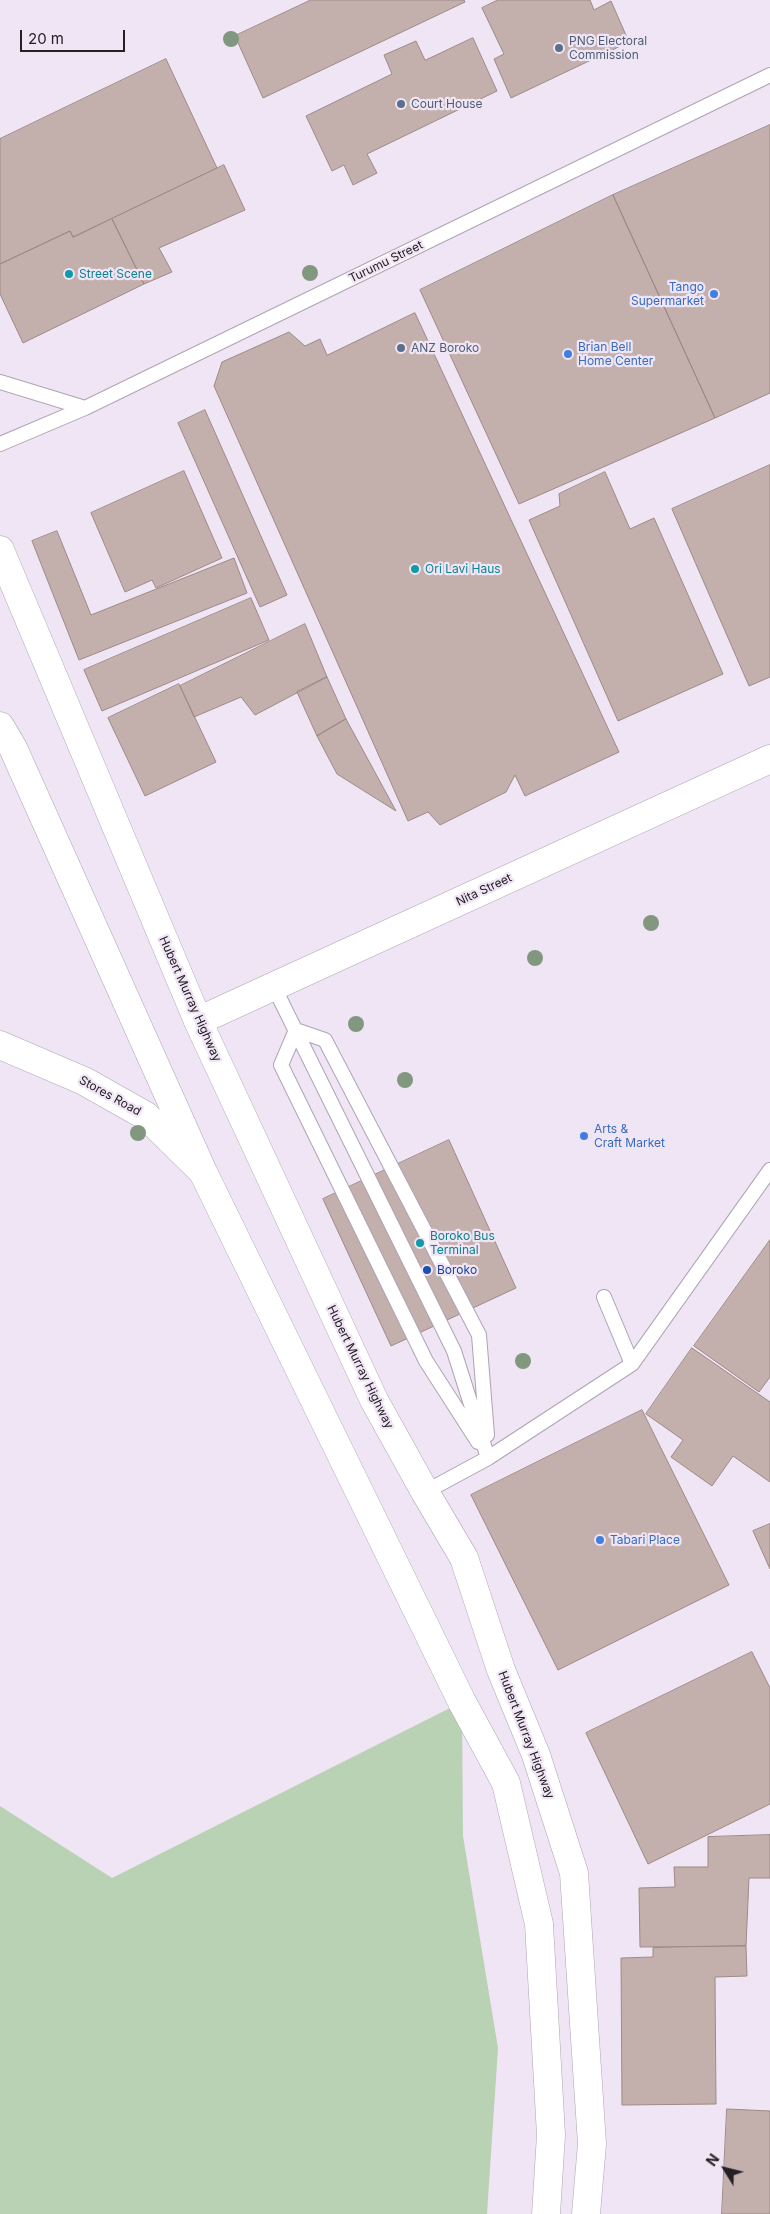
<!DOCTYPE html>
<html>
<head>
<meta charset="utf-8">
<style>
	body { margin:0 }
	#map { position:relative; width:770px; height:2214px; overflow:hidden; background:#f0e5f4; font-family:Inter,sans-serif }
	canvas { display:block }
	.north { position:absolute; left:700px; top:2144px; width:50px; height:50px; -webkit-text-stroke:4px #f0e5f4; paint-order:stroke; rotate:306deg; font-size:14px; font-weight:700; line-height:20px; text-align:center; color:#242025 }
	.north::after { content:''; display:block; margin:auto; width:18px; height:22px; background:#242025; clip-path:polygon(50% 0,100% 100%,50% 72%,0 100%) }
	.scale { position:absolute; left:20px; top:30px; width:105px; height:22px; box-sizing:border-box; border:2px solid #242025; border-top:0; padding-left:6px; font-size:15px; line-height:18px; white-space:nowrap; color:#242025; -webkit-text-stroke:4px #f0e5f4; paint-order:stroke }
</style>
</head>
<body>
<div id="map">
<canvas width="770" height="2214"></canvas>
<div class="north">N</div>
<div class="scale">20 m</div>
</div>
<script>
const g = document.querySelector('canvas').getContext('2d');
g.lineJoin = 'round';
function paint(path, color) { g.fillStyle = color; g.fill(path, 'evenodd'); }
function stroke(path, color, width, dash) { g.strokeStyle = color; g.lineWidth = width; g.lineCap = dash ? 'butt' : 'round'; g.setLineDash(dash || []); g.stroke(path); }
function drawText(font, color, halo, rows, align = 'center') {
  g.font = font + ' Inter,sans-serif'; g.lineWidth = 4.5; g.setLineDash([]); g.textBaseline = 'middle'; g.strokeStyle = halo; g.fillStyle = color; for (const [text, x, y, turn = 0] of rows) {
    g.save(); g.translate(x, y); g.rotate((+turn || 0) * Math.PI / 180); g.textAlign = isNaN(turn) ? turn : align; if (halo) g.strokeText(text, 0, 0); g.fillText(text, 0, 0); g.restore();
  }
}
const green = new Path2D(`
	M462 1702 463 1836 498 2048 487 2214H0V1806L112 1878Z`);
const building = new Path2D(`
	M311 0H464L465 2 263 98 235 36Z
	M498 0H590L594 10 611 1 629 42 511 98 494 59 504 54 482 8Z
	M473 38 497 91 367 154 377 173 353 185 344 165 332 171 306 116 392 74 384 55 416 41 425 60Z
	M166 59 217 168 73 237 70 231 0 264V139Z
	M770 125V393L715 418 613 195Z
	M224 165 245 210 159 248 172 272 144 284 112 219Z
	M613 195 715 418 519 504 420 290Z
	M112 219 144 284 23 343 0 294V264L70 231 73 237Z
	M415 313 619 752 525 796 515 775 506 792 440 825 428 812 408 821 214 386 222 362 289 332 305 346 320 339 327 355Z
	M205 410 287 595 260 607 178 423Z
	M770 465V677L749 686 672 509Z
	M184 471 222 558 156 588 152 580 125 592 91 513Z
	M605 472 630 529 654 518 723 674 618 721 529 520 560 506 559 494Z
	M57 531 91 615 234 558 247 593 79 660 32 541Z
	M251 598 269 640 102 711 84 670Z
	M305 624 327 677 255 715 241 697 194 717 180 686Z
	M327 677 346 719 317 736 297 692Z
	M179 684 216 762 145 796 108 718Z
	M346 719 396 811 337 774 317 736Z
	M449 1140 516 1288 391 1346 323 1199Z
	M770 1240V1377L759 1392 694 1346Z
	M692 1348 770 1402V1482L733 1456 712 1486 671 1457 683 1440 646 1414Z
	M642 1410 729 1585 558 1670 471 1495Z
	M770 1524V1569L753 1531Z
	M752 1652 770 1688V1804L648 1864 586 1733Z
	M770 1835V1878H749L746 1946 640 1947 639 1888 675 1887 674 1867H708V1837Z
	M746 1946 747 1976 715 1977 716 2104 622 2105 621 1958 653 1957V1948Z
	M727 2109 770 2111V2214H722Z`);
const service = new Path2D(`
	M0 382 85 408
	M0 444 85 408 770 75
	M274 987 454 1351 488 1458
	M296 1030 325 1040 479 1335 487 1435
	M296 1030 281 1065 426 1361 478 1442
	M604 1297 632 1364
	M425 1492 488 1458 632 1364 770 1170`);
const minor = new Path2D(`
	M198 1021 770 759
	M0 1045 84 1081 146 1116 202 1171`);
const trunk = new Path2D(`
	M0 550 198 1021 374 1400 425 1492 464 1558 501 1670 536 1755 574 1873 592 2144 586 2214
	M0 726 13 748 203 1172 462 1702 506 1783 539 1924 551 2135 546 2214`);
const trees = [
	[231,39],
	[310,273],
	[651,923],
	[535,958],
	[356,1024],
	[405,1080],
	[138,1133],
	[523,1361]
];
const markers = [
	[559,48,5,"#5c6f8a"],
	[401,104,5,"#5c6f8a"],
	[69,274,5,"#0f9aa8"],
	[714,294,5,"#3f7fe0"],
	[401,348,5,"#5c6f8a"],
	[568,354,5,"#3f7fe0"],
	[415,569,5,"#0f9aa8"],
	[584,1136,5,"#3f7fe0"],
	[420,1243,5,"#0f9aa8"],
	[427,1270,5,"#1a4fb4"],
	[600,1540,5,"#3f7fe0"]
];
const serviceNames = [
	["PNG Electoral",569,41],
	["Commission",569,55],
	["Court House",411,104],
	["ANZ Boroko",411,348]
];
const streetNames = [
	["Turumu Street",386,262,-26],
	["Nita Street",484,890,-25],
	["Hubert Murray Highway",190,999,66],
	["Stores Road",110,1096,29],
	["Hubert Murray Highway",360,1367,64],
	["Hubert Murray Highway",526,1735,69]
];
const cultureNames = [
	["Street Scene",79,274],
	["Ori Lavi Haus",425,569],
	["Boroko Bus",430,1236],
	["Terminal",430,1250]
];
const shopNames = [
	["Tango",704,287,"right"],
	["Supermarket",704,301,"right"],
	["Brian Bell",578,347],
	["Home Center",578,361],
	["Arts &",594,1129],
	["Craft Market",594,1143],
	["Tabari Place",610,1540]
];
const transitNames = [
	["Boroko",437,1270]
];
paint(green, '#b9d2b4');
paint(building, '#c3afab');
stroke(building, '#9d8a87', 1);
stroke(service, '#aea4b2', 16);
stroke(minor, '#aea4b2', 29);
stroke(trunk, '#aea4b2', 29);
stroke(service, '#fff', 14);
stroke(minor, '#fff', 28);
stroke(trunk, '#fff', 28);
g.fillStyle = '#81977f';
for (const [x, y] of trees) { g.beginPath(); g.arc(x, y, 8, 0, 2 * Math.PI); g.fill(); }
for (const [x, y, r, color] of markers) { const dot = new Path2D(); dot.arc(x, y, r, 0, 2 * Math.PI); g.fillStyle = color; g.fill(dot); stroke(dot, '#f0e5f4', 2); }
drawText('12px', '#4e5e75', '#f0e5f4', serviceNames, 'left');
drawText('12px', '#242025', '#f0e5f4', streetNames);
drawText('12px', '#0d838f', '#f0e5f4', cultureNames, 'left');
drawText('12px', '#366cbe', '#f0e5f4', shopNames, 'left');
drawText('12px', '#164399', '#f0e5f4', transitNames, 'left');
</script>
</body>
</html>
